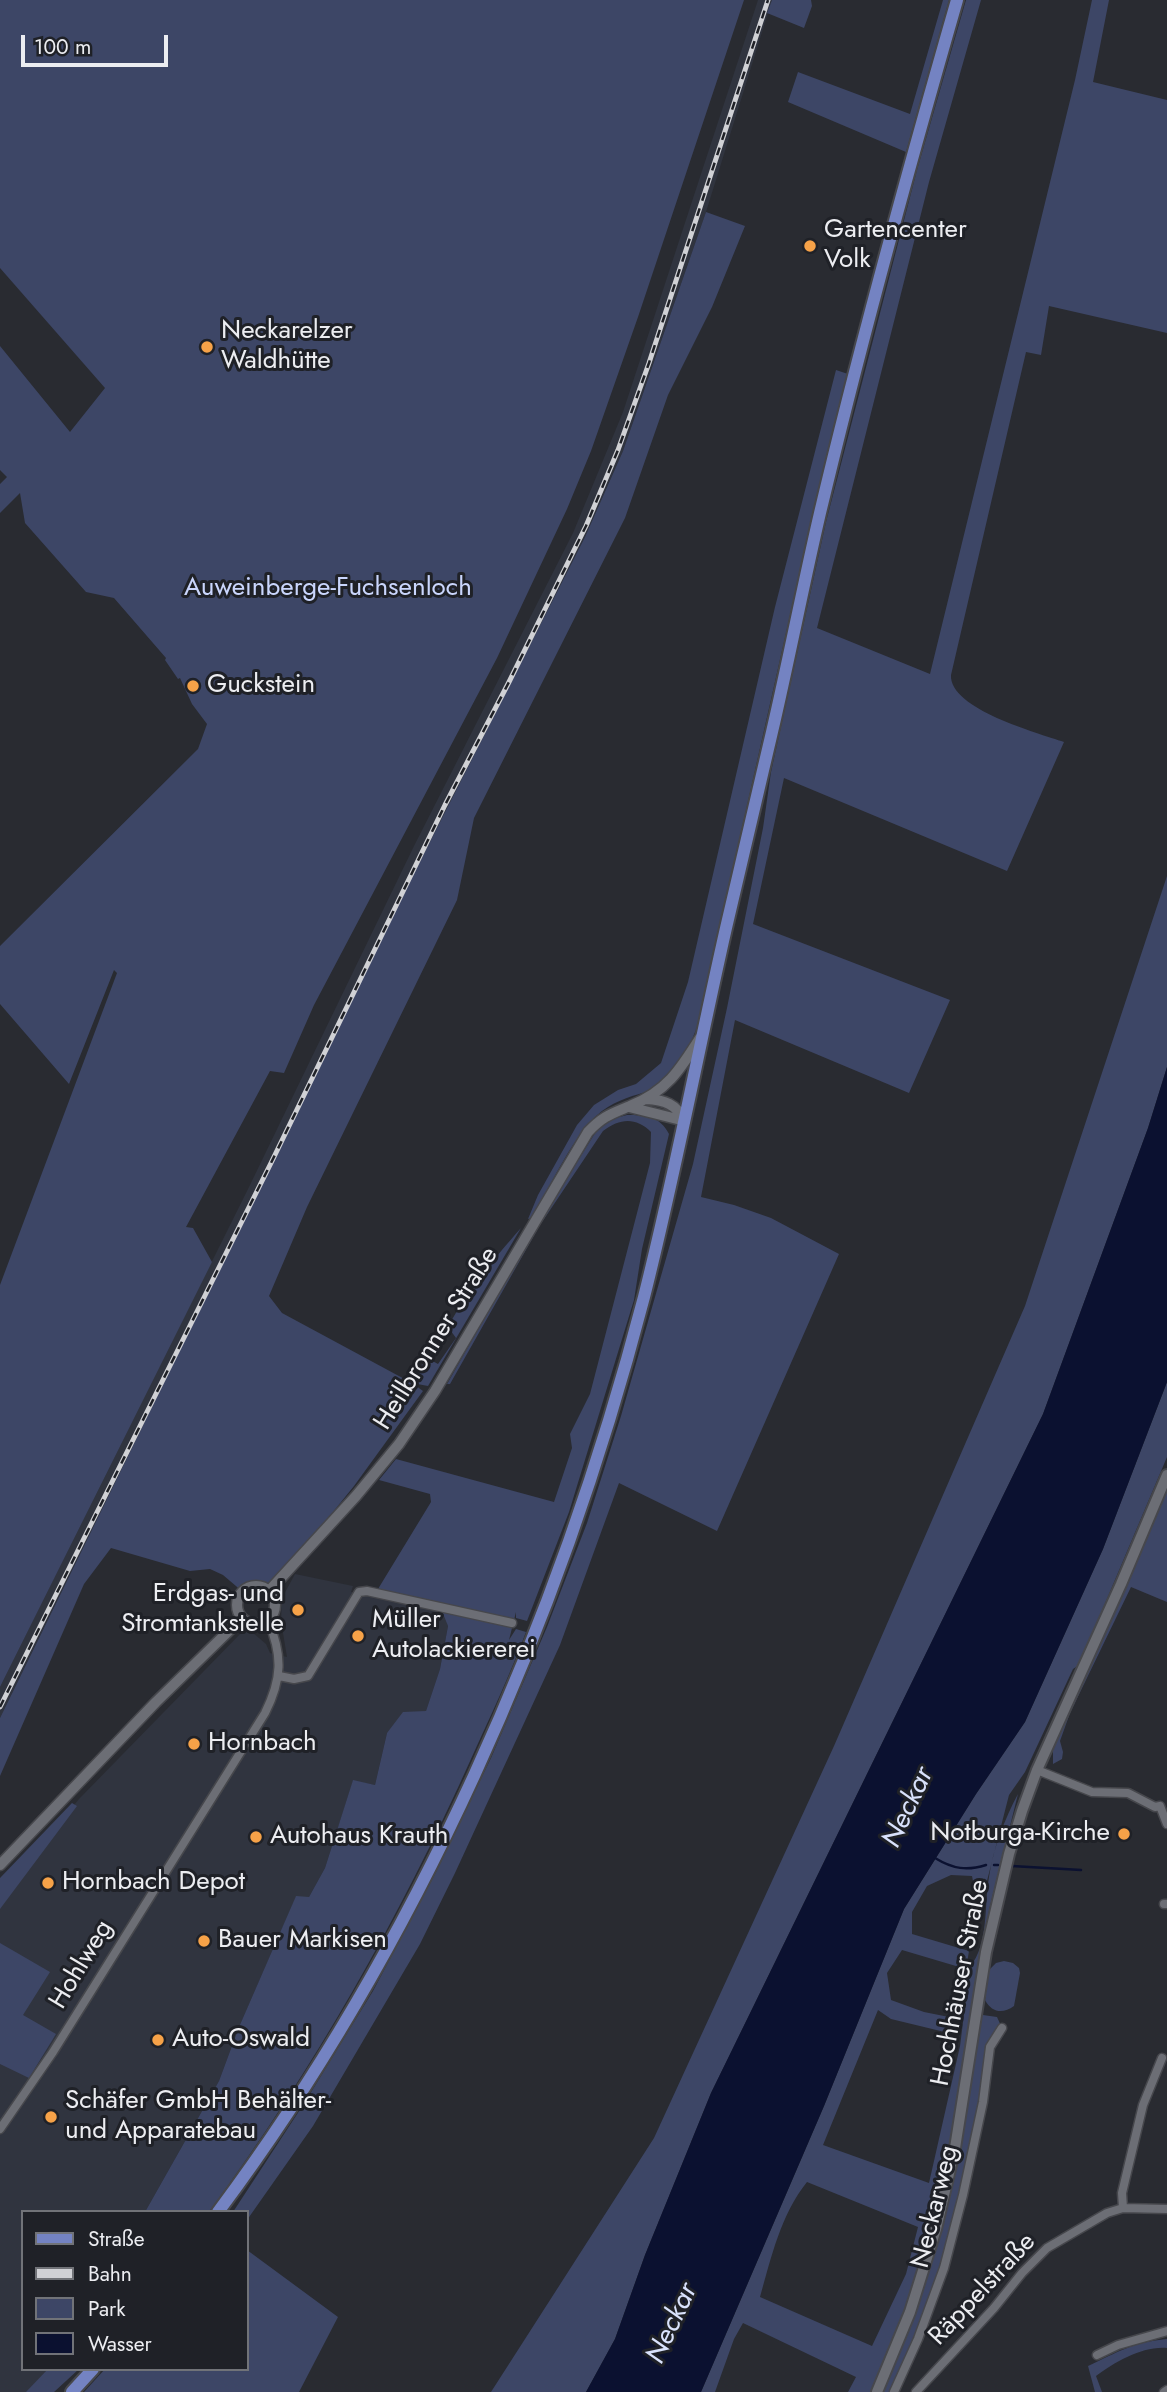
<!DOCTYPE html>
<html>
<head>
<meta charset="utf-8">
<style>
	body { margin:0 }
	#map { position:relative; width:1167px; height:2392px; overflow:hidden; background:#292b31; font-family:Jost,sans-serif }
	canvas { display:block }
	.legend { position:absolute; left:21px; top:2210px; width:228px; height:161px; box-sizing:border-box; background:#1f2127; border:2px solid #717378; margin:0; padding:9px 12px; list-style:none; font-size:21px; color:#ecedf1 }
	.legend li { display:flex; align-items:center; gap:14px; height:35px }
	.legend b { width:35px; border:2px solid #717378 }
	.scale { position:absolute; left:21px; top:35px; width:147px; height:32px; box-sizing:border-box; border:4px solid #ecedf1; border-top:0; padding-left:9px; font-size:21px; line-height:24px; white-space:nowrap; color:#ecedf1; -webkit-text-stroke:5px #1f2127; paint-order:stroke }
</style>
</head>
<body>
<div id="map">
<canvas width="1167" height="2392"></canvas>
<ul class="legend">
<li><b style="height:9px;background:#7483c2"></b>Straße</li>
<li><b style="height:9px;background:#d0d1d5"></b>Bahn</li>
<li><b style="height:19px;background:#3d4666"></b>Park</li>
<li><b style="height:19px;background:#0b1130"></b>Wasser</li>
</ul>
<div class="scale">100 m</div>
</div>
<script>
const g = document.querySelector('canvas').getContext('2d');
g.lineJoin = 'round';
function paint(path, color) { g.fillStyle = color; g.fill(path, 'evenodd'); }
function stroke(path, color, width, dash) { g.strokeStyle = color; g.lineWidth = width; g.lineCap = dash ? 'butt' : 'round'; g.setLineDash(dash || []); g.stroke(path); }
function drawText(font, color, halo, rows, align = 'center') {
  g.font = font + ' Jost,sans-serif'; g.lineWidth = 6; g.setLineDash([]); g.textBaseline = 'middle'; g.strokeStyle = halo; g.fillStyle = color; for (const [text, x, y, turn = 0] of rows) {
    g.save(); g.translate(x, y); g.rotate((+turn || 0) * Math.PI / 180); g.textAlign = isNaN(turn) ? turn : align; if (halo) g.strokeText(text, 0, 0); g.fillText(text, 0, 0); g.restore();
  }
}
const built = new Path2D(`
	M758 0H772L706 212 623 451 585 537 541 626 381 938 0 1718V1687L249 1187 414 846 573 533 623 412Z
	M295 1574 353 1586 351 1592 446 1612 448 1626 440 1669 426 1711 387 1733 375 1785 353 1781 325 1868 309 1897H296L239 2027 219 2081 145 2212H23V2369H57L35 2392H0V1895L79 1799 244 1630 252 1632 266 1644 270 1653 287 1657 281 1621 282 1598Z`);
const green = new Path2D(`
	M0 0H744L638 317 591 451 567 509 497 658 314 1005 284 1073 270 1071 186 1227 193 1228 212 1262 0 1687V1285L117 973 114 970 69 1084 0 1004V946L198 749 207 724 192 704 180 678 178 679 165 660 166 658 114 598 86 592 25 523 20 493 0 513V484L7 477 0 470V346L70 432 105 388 0 268Z
	M772 0H811L812 6 804 28 767 13Z
	M943 0H949L906 152 788 102 798 72 910 114Z
	M966 0H981L929 182 817 628 930 674 1075 80 1092 0H1109L1093 82 1167 100V333L1049 306 1041 355 1026 352 951 675C949 709 1038 733 1064 742L1007 871 784 778 753 924 950 1000 909 1093 735 1020 701 1197 734 1205 771 1218 839 1254 717 1531 619 1483 560 1645 455 1873 420 1944 313 2126 247 2220V2212H233L305 2102 373 1991 436 1872 491 1758 547 1627 587 1523 621 1416 693 1164 727 1008 763 828 771 772 826 522 917 170Z
	M706 212 745 226 712 307 668 395 625 518 474 818 457 900 307 1207 269 1296 282 1313 410 1382 427 1358 438 1364 456 1338 448 1327C469 1288 492 1261 521 1228L428 1386 412 1383 423 1391 354 1486 269 1591 253 1586 243 1592 223 1575 210 1569 190 1571 111 1548 84 1584 0 1776V1718L381 938 585 537 623 451Z
	M836 370 848 374 814 509 697 1027C688 1050 677 1080 651 1090 634 1096 618 1099 602 1111 575 1131 550 1187 532 1218L528 1219 538 1195 577 1125 594 1105 618 1090 636 1084 661 1063 688 982 775 607Z
	M1167 876V1067L1148 1128 1043 1414 711 2093 645 2255 615 2339 586 2392H491L654 2138 834 1746 1025 1306Z
	M627 1115C645 1115 660 1116 669 1134L642 1249 634 1300 569 1512 527 1621 516 1618V1612L509 1640 516 1629 526 1632C510 1675 490 1717 471 1759 399 1919 313 2070 209 2212H145L219 2081 239 2027 296 1896 309 1897 325 1868 353 1780 375 1785 387 1733 403 1712 426 1711 440 1669 448 1626 440 1606 378 1589 431 1502 430 1494 379 1480 396 1459 554 1502 572 1448 570 1434 590 1394 650 1163 651 1132C636 1117 620 1118 603 1131L540 1225 450 1384H447L538 1224 597 1130 612 1119Z
	M1167 1382V1457L1079 1665 1073 1669 1025 1772 1009 1795 979 1912 972 1876 951 1875 927 1886 912 1912V1934L969 1951 966 1969 902 1950 887 1973 891 2000 924 2012 959 2019 957 2035 891 2019 878 2010 823 2145 929 2183 960 2046 970 1967C989 1943 984 1906 989 1877 993 1849 1005 1818 1018 1794L989 1910 986 1952 976 2014 997 2017 1002 2028 990 2047 983 2102 944 2268 894 2392H848L856 2377 743 2323 734 2339 715 2392H701L824 2106 904 1909 976 1794 1025 1722 1103 1549ZM807 2182 918 2227 906 2274 872 2346 760 2297C771 2258 781 2214 807 2182Z
	M1167 1487V1602L1131 1587 1070 1713 1060 1741 1063 1752 1062 1759 1053 1764V1744Z
	M72 1803 77 1806 0 1909V1878Z
	M0 1943 50 1972 23 2015 56 2034 29 2078 0 2064Z
	M1004 1961 1013 1963 1019 1968 1020 1973 1014 2006C1003 2014 992 2013 985 2000L989 1970 996 1963Z
	M247 2250 338 2317 299 2392H84L105 2369H247Z
	M1167 2339V2348C1142 2346 1115 2362 1096 2376L1102 2392H1095L1088 2366C1118 2352 1133 2342 1167 2339Z
	M48 2369H79L54 2392H26Z`);
const water = new Path2D(`
	M1167 1067V1382L1103 1549 1025 1722 976 1794 904 1909 824 2106 701 2392H586L615 2339 645 2255 711 2093 1043 1414 1148 1128Z`);
const stream = new Path2D(`
	M935 1858C953 1869 967 1871 986 1865
	M994 1865H998
	M1012 1866 1081 1870`);
const minor = new Path2D(`
	M279 1676 294 1679 308 1676 359 1592 367 1591 512 1623
	M1037 1770 1092 1792 1128 1793 1155 1807 1160 1806
	M1160 1806 1167 1824
	M1164 1904H1167
	M0 2129 53 2052 265 1713C282 1679 283 1656 268 1620
	M1123 2208 1122 2193 1143 2105 1162 2058
	M1097 2355 1118 2345 1167 2331
	M894 2392 918 2339 944 2268 963 2195 983 2102 990 2047 1002 2028
	M916 2392 994 2308 1022 2273 1047 2248 1107 2213 1123 2208 1167 2209
	M1164 2392 1167 2390`);
const tertiary = new Path2D(`
	M646 1099C665 1100 676 1104 685 1121
	M629 1107 685 1121
	M237 1605a19 19 0 1 1 38 0a19 19 0 1 1-38 0Z
	M269 1591 356 1496 399 1444 435 1391 588 1132C603 1116 611 1114 630 1106 666 1092 680 1070 700 1038
	M0 1865 156 1702 242 1618`);
const secondary = new Path2D(`
	M877 2392 910 2312 936 2229 955 2148 986 1952 1009 1854 1022 1811 1037 1770 1121 1584 1167 1475`);
const primary = new Path2D(`
	M218 2212C418 1944 560 1619 644 1297 675 1175 698 1051 726 928 741 863 757 798 772 732 789 659 803 586 820 513 861 341 908 170 957 0
	M72 2392 93 2369`);
const rail = new Path2D(`
	M0 1707 271 1163 445 805 509 682 586 526 618 450 649 363 768 0`);
const markers = [
	[810,246,7,"#f6a248"],
	[207,347,7,"#f6a248"],
	[193,686,7,"#f6a248"],
	[298,1610,7,"#f6a248"],
	[358,1636,7,"#f6a248"],
	[194,1744,7,"#f6a248"],
	[1124,1834,7,"#f6a248"],
	[256,1837,7,"#f6a248"],
	[48,1883,7,"#f6a248"],
	[204,1941,7,"#f6a248"],
	[158,2040,7,"#f6a248"],
	[51,2117,7,"#f6a248"]
];
const poiNames = [
	["Gartencenter",824,231],
	["Volk",824,261],
	["Neckarelzer",221,332],
	["Waldhütte",221,362],
	["Guckstein",207,686],
	["Erdgas- und",284,1595,"right"],
	["Stromtankstelle",284,1625,"right"],
	["Müller",372,1621],
	["Autolackiererei",372,1651],
	["Hornbach",208,1744],
	["Notburga-Kirche",1110,1834,"right"],
	["Autohaus Krauth",270,1837],
	["Hornbach Depot",62,1883],
	["Bauer Markisen",218,1941],
	["Auto-Oswald",172,2040],
	["Schäfer GmbH Behälter-",65,2102],
	["und Apparatebau",65,2132]
];
const parkNames = [
	["Auweinberge-Fuchsenloch",328,589]
];
const streetNames = [
	["Heilbronner Straße",437,1339,-58],
	["Hohlweg",82,1965,-59],
	["Hochhäuser Straße",961,1983,-79],
	["Neckarweg",936,2207,-76],
	["Räppelstraße",983,2290,-47]
];
const waterNames = [
	["Neckar",909,1808,-65],
	["Neckar",673,2324,-65]
];
paint(built, '#30343f');
paint(green, '#3d4666');
paint(water, '#0b1130');
stroke(stream, '#0b1130', 2.5);
stroke(minor, '#46474c', 11);
stroke(tertiary, '#46474c', 13);
stroke(secondary, '#46474c', 14);
stroke(primary, '#46474c', 16);
stroke(minor, '#6c6e75', 8);
stroke(tertiary, '#6c6e75', 10);
stroke(secondary, '#6c6e75', 10);
stroke(primary, '#7483c2', 12);
stroke(rail, '#d0d1d5', 5);
stroke(rail, '#1f2127', 2.5, [8]);
for (const [x, y, r, color] of markers) { const dot = new Path2D(); dot.arc(x, y, r, 0, 2 * Math.PI); g.fillStyle = color; g.fill(dot); stroke(dot, '#1f2127', 2.5); }
drawText('26px', '#ecedf1', '#1f2127', poiNames, 'left');
drawText('26px', '#cad6fd', '#1f2127', parkNames);
drawText('26px', '#ecedf1', '#1f2127', streetNames);
drawText('italic 28px', '#d9e2fc', '#1f2127', waterNames);
</script>
</body>
</html>
